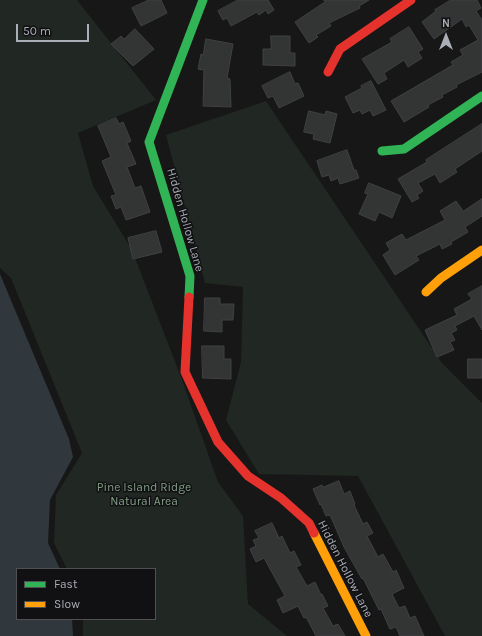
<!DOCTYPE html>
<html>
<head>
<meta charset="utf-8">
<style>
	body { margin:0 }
	#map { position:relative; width:482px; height:636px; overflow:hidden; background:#171717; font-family:Karla,sans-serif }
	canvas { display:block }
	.legend { position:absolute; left:16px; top:568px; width:140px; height:52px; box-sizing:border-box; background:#111113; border:1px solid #4e5054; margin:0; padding:5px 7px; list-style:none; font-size:12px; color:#aaaeb6 }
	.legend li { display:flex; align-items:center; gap:8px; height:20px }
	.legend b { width:20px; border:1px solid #4e5054 }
	.north { position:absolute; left:426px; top:16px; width:40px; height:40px; -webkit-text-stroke:3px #111113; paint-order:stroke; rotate:0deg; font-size:11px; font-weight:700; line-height:16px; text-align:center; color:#aaaeb6 }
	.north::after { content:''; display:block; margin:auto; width:14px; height:18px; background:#aaaeb6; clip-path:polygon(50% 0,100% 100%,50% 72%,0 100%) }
	.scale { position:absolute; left:16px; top:24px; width:73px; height:18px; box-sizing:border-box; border:2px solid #aaaeb6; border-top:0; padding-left:5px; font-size:12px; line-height:14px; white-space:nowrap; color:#aaaeb6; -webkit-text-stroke:3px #111113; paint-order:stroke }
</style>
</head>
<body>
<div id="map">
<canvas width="482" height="636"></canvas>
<ul class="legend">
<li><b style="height:5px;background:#30b455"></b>Fast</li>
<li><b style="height:5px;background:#ff9f0a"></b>Slow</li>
</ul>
<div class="north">N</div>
<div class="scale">50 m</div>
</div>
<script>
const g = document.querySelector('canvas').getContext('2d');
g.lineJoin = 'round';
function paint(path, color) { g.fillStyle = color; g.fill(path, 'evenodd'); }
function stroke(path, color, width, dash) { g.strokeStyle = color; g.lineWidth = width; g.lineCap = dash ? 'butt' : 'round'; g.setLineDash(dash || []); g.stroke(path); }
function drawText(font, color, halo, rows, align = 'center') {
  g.font = font + ' Karla,sans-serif'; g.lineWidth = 3; g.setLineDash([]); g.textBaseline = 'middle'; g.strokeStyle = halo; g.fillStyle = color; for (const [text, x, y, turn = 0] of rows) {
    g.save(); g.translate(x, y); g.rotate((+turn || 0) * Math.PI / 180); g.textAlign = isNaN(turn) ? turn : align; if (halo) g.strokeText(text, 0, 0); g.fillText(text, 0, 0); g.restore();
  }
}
const green = new Path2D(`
	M0 0H77L156 100 78 133 93 186 132 250 181 377 218 482 243 516 248 604 287 636H83V619H155V569H67L54 543 56 495 82 453 11 278 0 268Z
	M266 101 442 363 482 403V636H445L358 476 259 474 226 420 241 362 243 287 205 283 166 135Z`);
const water = new Path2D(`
	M0 274 69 439 73 457 50 500 48 543 60 569H17V619H72L73 636H0Z`);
const building = new Path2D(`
	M149 0H161L167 13 141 26 132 8Z
	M238 0H268L274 10 268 14 266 10 259 15 257 12 231 26 227 18 223 20 218 11Z
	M324 0H369L359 6 360 8 329 23 331 26 316 35 318 37 309 43 295 22 325 2Z
	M451 0H477L481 8 476 11 482 20V72L456 85 457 87 442 95 443 97 428 105 429 107 404 122 391 101 453 65 451 62 463 55 460 50 478 40 469 25 466 27 462 19 434 39 422 22 436 11 435 10Z
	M409 27 423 49 418 52 422 58 408 67 404 60 384 73 387 79 378 84 362 59 392 42 390 39Z
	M135 29 154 49 133 66 111 44 121 36 124 39Z
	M271 36H290V53H295V66L263 65V49H271Z
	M206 39 233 44 227 78 230 79 231 107 203 106 204 70 198 69 201 54 203 55Z
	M290 72 295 84 298 83 304 96 279 108 273 96 268 98 262 86Z
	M371 81 386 110 373 116 370 110 362 114 360 110 353 113 345 97 362 88 361 86Z
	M309 111 325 115 326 111 337 114 330 143 313 139 314 134 304 132Z
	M116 118 119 124 123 122 131 141 127 143 136 164 127 167 135 188 141 186 150 212 126 220 121 207 116 209 111 196 116 195 102 161 111 157 98 126Z
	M482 124V151L455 169 457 172 440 183 435 174 418 183 423 191 417 195 419 198 412 202 398 179 427 162 426 160Z
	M347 150 354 170H356L359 178 340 184 338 178 331 181 329 175 322 177 317 161Z
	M369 183 401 196 392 218 379 212 375 221 359 214 368 194 365 193Z
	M482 199V216L465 227 468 232 451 242 452 244 442 249 440 244 416 256 419 260 395 275 383 255 390 250 386 243 402 234 406 240 445 220 440 211 456 201 463 211Z
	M156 231 162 252 133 259 128 238Z
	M482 286V330L474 316 455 326 457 330 451 333 455 340 450 342 454 350 437 357 425 330 457 315 454 309 472 299 468 294Z
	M205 298H220V304H234L233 320H222V332L204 331Z
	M202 346H224V359H231V379L203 378Z
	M468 359H482V378H468Z
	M339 481 344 494 350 491 355 504 354 505 363 524 367 522 373 533 367 536 378 557 383 554 393 572 396 570 404 588 392 594 399 608 405 606 410 618 415 616 424 636H400L396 627 390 629 381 609 379 610 363 578 362 579 344 547 330 515 326 516 321 504 320 505 313 489 322 485 323 487Z
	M272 523 279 538 282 536 290 553 294 551 301 565 296 567 307 586 315 582 321 595 322 594 328 606 323 608 333 626 338 624 345 636H316L306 617 304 618 298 606 283 613 277 600 285 596 264 558 256 562 250 549 256 546 253 540 259 538 255 531Z`);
const fast = new Path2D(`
	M382 151 404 149 482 96
	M189 297 190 276 149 142 203 0`);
const slow = new Path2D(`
	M426 292 441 278 482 250
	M314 533 366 636`);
const jam = new Path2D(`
	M328 72 340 49 411 0
	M189 297 185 372 218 442 248 476 281 498 309 523 314 533`);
const streetNames = [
	["Hidden Hollow Lane",185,220,74],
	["Hidden Hollow Lane",345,569,63]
];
const parkNames = [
	["Pine Island Ridge",144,488],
	["Natural Area",144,502]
];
paint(green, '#212722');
paint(water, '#30383d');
paint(building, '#333434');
stroke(building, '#404143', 1);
stroke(fast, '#30b455', 9);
stroke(slow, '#ff9f0a', 9);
stroke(jam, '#e5322d', 9);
drawText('12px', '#aaaeb6', '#111113', streetNames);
drawText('12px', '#849f86', '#111113', parkNames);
</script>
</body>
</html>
